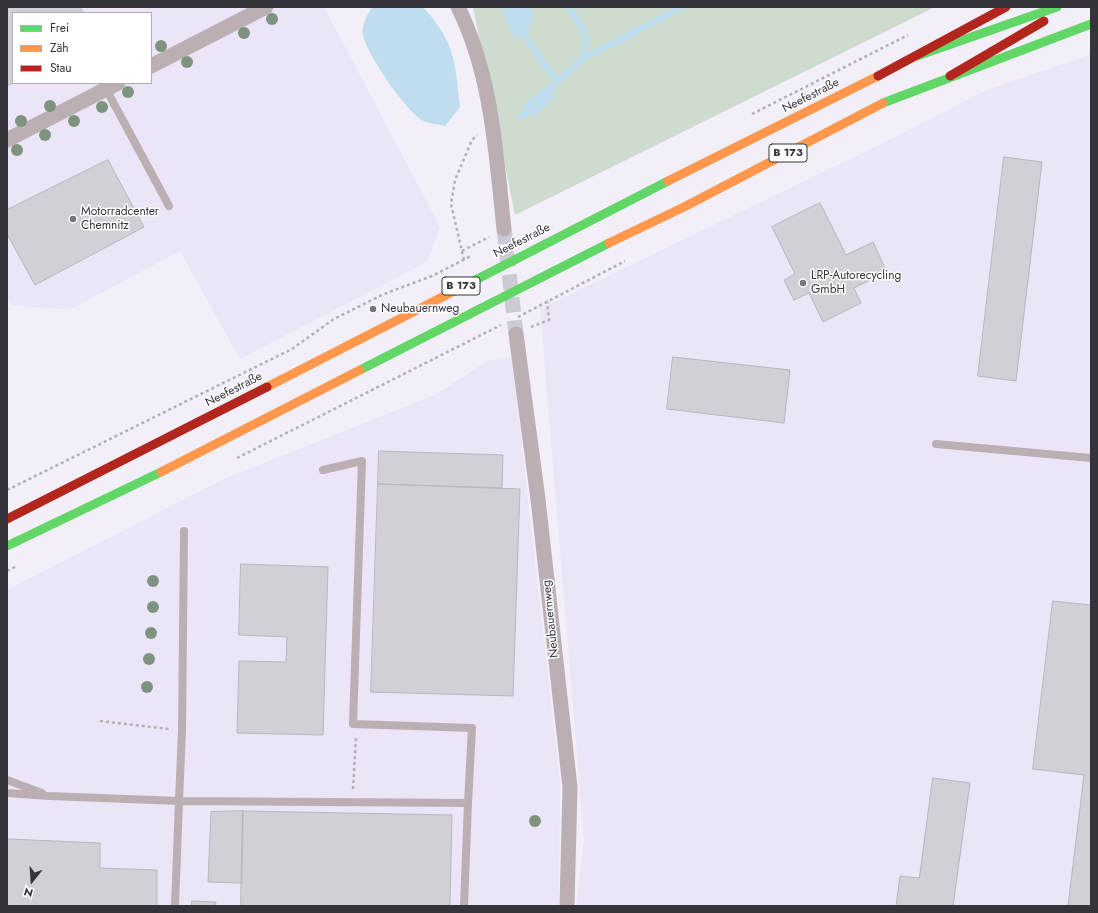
<!DOCTYPE html>
<html>
<head>
<meta charset="utf-8">
<style>
	body { margin:0 }
	#map { position:relative; width:1098px; height:913px; overflow:hidden; background:#f2eff9; font-family:Jost,sans-serif }
	canvas { display:block }
	.frame { position:absolute; inset:0; border:8px solid #36343b; pointer-events:none }
	.legend { position:absolute; left:12px; top:12px; width:140px; height:72px; box-sizing:border-box; background:#fff; border:1px solid #afaeb1; margin:0; padding:5px 7px; list-style:none; font-size:12px; color:#36343b }
	.legend li { display:flex; align-items:center; gap:8px; height:20px }
	.legend b { width:20px; border:1px solid #afaeb1 }
	.north { position:absolute; left:12px; top:861px; width:40px; height:40px; -webkit-text-stroke:3px #fff; paint-order:stroke; rotate:197deg; font-size:11px; font-weight:700; line-height:16px; text-align:center; color:#36343b }
	.north::after { content:''; display:block; margin:auto; width:14px; height:18px; background:#36343b; clip-path:polygon(50% 0,100% 100%,50% 72%,0 100%) }
</style>
</head>
<body>
<div id="map">
<canvas width="1098" height="913"></canvas>
<div class="frame"></div>
<ul class="legend">
<li><b style="height:5px;background:#63d668"></b>Frei</li>
<li><b style="height:5px;background:#ff974d"></b>Zäh</li>
<li><b style="height:5px;background:#b3261e"></b>Stau</li>
</ul>
<div class="north">N</div>
</div>
<script>
const g = document.querySelector('canvas').getContext('2d');
g.lineJoin = 'round';
function paint(path, color) { g.fillStyle = color; g.fill(path, 'evenodd'); }
function stroke(path, color, width, dash) { g.strokeStyle = color; g.lineWidth = width; g.lineCap = dash ? 'butt' : 'round'; g.setLineDash(dash || []); g.stroke(path); }
function drawText(font, color, halo, rows, align = 'center') {
  g.font = font + ' Jost,sans-serif'; g.lineWidth = 3; g.setLineDash([]); g.textBaseline = 'middle'; g.strokeStyle = halo; g.fillStyle = color; for (const [text, x, y, turn = 0] of rows) {
    g.save(); g.translate(x, y); g.rotate((+turn || 0) * Math.PI / 180); g.textAlign = isNaN(turn) ? turn : align; if (halo) g.strokeText(text, 0, 0); g.fillText(text, 0, 0); g.restore();
  }
}
const built = new Path2D(`
	M7 7H324L440 227 427 262 240 359 180 251 69 310 11 305 7 298ZM13 13H151V83H13Z
	M1091 54V906H576L584 840 540 309 881 144 985 91Z
	M512 358 560 782 559 906H7V590L226 478 435 395 489 360Z`);
const green = new Path2D(`
	M473 7H935L515 215Z`);
const water = new Path2D(`
	M373 7H423C455 42 455 61 460 107L445 126C439 124 428 124 422 120 406 111 366 53 363 35 361 27 367 13 373 7Z
	M501 7H529L534 17 526 38 513 37Z
	M546 86 556 97 533 117 523 105Z`);
const stream = new Path2D(`
	M526 38 557 82
	M583 58 624 38 682 7
	M543 95 583 58 586 41 582 27 568 7
	M521 117 532 106`);
const building = new Path2D(`
	M7 7H80L83 13H13V83L7 86Z
	M1004 157 1042 162 1016 381 978 376Z
	M108 160 144 227 35 285 7 234V210Z
	M820 203 846 255 873 242 887 272 854 288 861 303 823 322 809 293 794 300 784 280 795 274 772 227Z
	M673 357 790 370 784 423 667 409Z
	M379 451 503 455 502 488 378 484Z
	M378 484 520 489 513 696 371 692Z
	M241 564 328 567 323 735 237 733 239 661 286 662 287 637 239 635Z
	M1053 601 1091 605V906H1068L1084 775 1033 769Z
	M933 778 970 783 953 906H896L900 876 919 878Z
	M243 811 452 815 450 906H241Z
	M243 811 242 883 208 882 211 812Z
	M8 839 100 843V868L157 870V906H7Z
	M192 901 216 902 215 906H192Z`);
const streetTunnel = new Path2D(`
	M504 229 516 334`);
const path = new Path2D(`
	M752 114 908 35
	M462 251 489 237
	M464 260 451 204 455 180 472 140 477 135
	M518 317 625 261
	M531 327 549 320 547 301
	M237 458 501 325
	M7 490 292 349 334 319 384 294 432 276 471 256
	M7 571 17 566
	M100 721 169 729
	M353 789 356 738`);
const lane = new Path2D(`
	M106 89 169 206
	M936 444 1091 458
	M323 470 362 461 353 724 472 728 468 803
	M7 780 42 793
	M7 793 49 796 179 801 182 731 184 531
	M175 906 179 801 468 803 464 906`);
const street = new Path2D(`
	M458 7C492 75 496 154 504 229
	M151 66 266 7
	M7 140 118 83
	M516 334 538 499 570 787 567 906`);
const fast = new Path2D(`
	M917 56 1057 7
	M883 103 1091 24
	M454 291 668 181
	M360 370 609 243
	M7 546 161 472`);
const slow = new Path2D(`
	M668 181 878 76
	M609 243 684 207 883 103
	M267 387 454 291
	M161 472 360 370`);
const jam = new Path2D(`
	M878 76 1006 7
	M950 76 1044 21
	M7 519 267 387`);
const trees = [
	[272,19],
	[244,33],
	[161,46],
	[187,62],
	[128,92],
	[50,106],
	[102,107],
	[21,121],
	[74,121],
	[45,135],
	[17,150],
	[153,581],
	[153,607],
	[151,633],
	[149,659],
	[147,687],
	[535,821]
];
const markers = [
	[73,219,4,"#78757e"],
	[803,283,4,"#78757e"],
	[373,309,4,"#78757e"]
];
const shields = [
	[788,153,38],
	[461,286,38]
];
const shieldNames = [
	["B 173",788,153],
	["B 173",461,286]
];
const streetNames = [
	["Neefestraße",811,96,-27],
	["Neefestraße",522,241,-27],
	["Neefestraße",234,390,-27],
	["Neubauernweg",551,619,-96]
];
const poiNames = [
	["Motorradcenter",81,212],
	["Chemnitz",81,226],
	["LRP-Autorecycling",811,276],
	["GmbH",811,290],
	["Neubauernweg",381,309]
];
paint(built, '#ebe5f7');
paint(green, '#cedbcf');
paint(water, '#beddef');
stroke(stream, '#beddef', 6);
paint(building, '#d2cfd6');
stroke(building, '#b9b7be', 1);
stroke(streetTunnel, '#cccad3', 15, [15, 8]);
stroke(path, '#b7afb4', 2.5, [3, 3]);
stroke(lane, '#bcafb3', 8);
stroke(street, '#bcafb3', 15);
stroke(fast, '#63d668', 9);
stroke(slow, '#ff974d', 9);
stroke(jam, '#b3261e', 9);
g.fillStyle = '#7e937f';
for (const [x, y] of trees) { g.beginPath(); g.arc(x, y, 6, 0, 2 * Math.PI); g.fill(); }
for (const [x, y, r, color] of markers) { const dot = new Path2D(); dot.arc(x, y, r, 0, 2 * Math.PI); g.fillStyle = color; g.fill(dot); stroke(dot, '#fff', 1.5); }
for (const [x, y, w] of shields) { const box = new Path2D(); box.roundRect(x - w / 2, y - 9, w, 18, 3); g.fillStyle = '#fff'; g.fill(box); stroke(box, '#36343b', 1); }
drawText('bold 11px', '#36343b', null, shieldNames);
drawText('12px', '#36343b', '#fff', streetNames);
drawText('12px', '#36343b', '#fff', poiNames, 'left');
</script>
</body>
</html>
